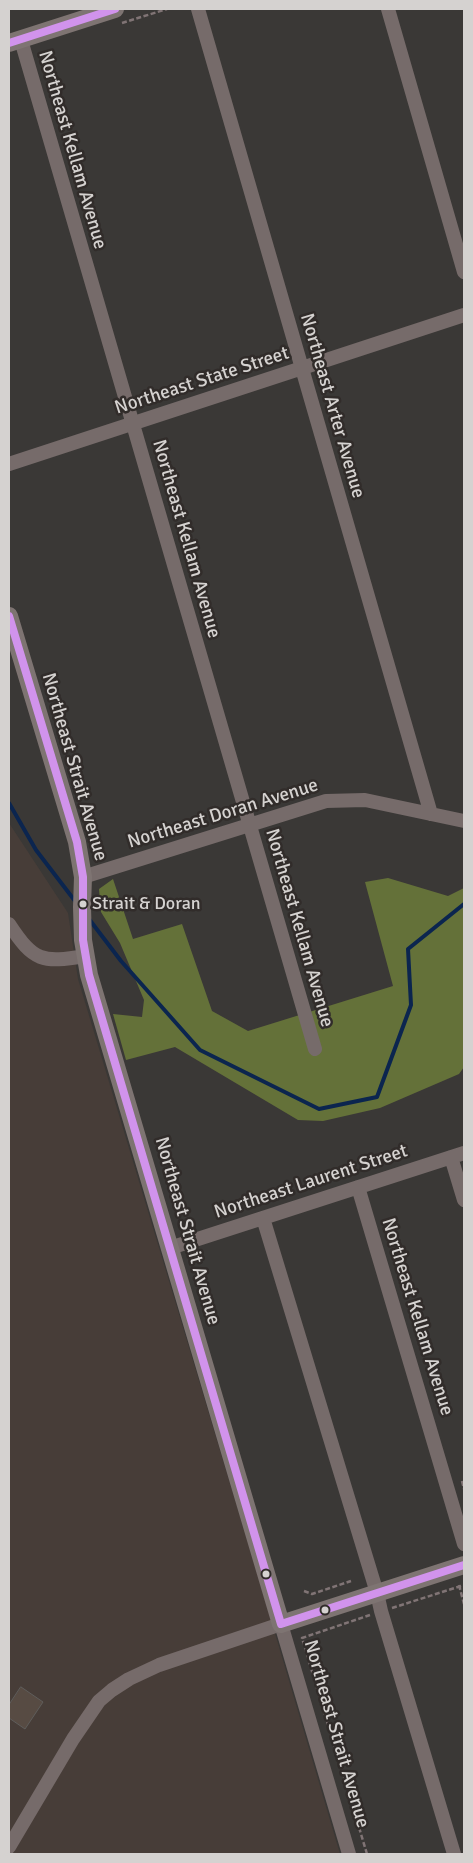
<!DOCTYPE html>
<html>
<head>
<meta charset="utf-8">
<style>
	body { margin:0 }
	#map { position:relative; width:473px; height:1863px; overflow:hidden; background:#3a3836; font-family:Signika,sans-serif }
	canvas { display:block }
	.frame { position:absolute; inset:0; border:10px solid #d5d2d0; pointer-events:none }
</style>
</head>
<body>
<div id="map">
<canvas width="473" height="1863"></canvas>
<div class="frame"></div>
</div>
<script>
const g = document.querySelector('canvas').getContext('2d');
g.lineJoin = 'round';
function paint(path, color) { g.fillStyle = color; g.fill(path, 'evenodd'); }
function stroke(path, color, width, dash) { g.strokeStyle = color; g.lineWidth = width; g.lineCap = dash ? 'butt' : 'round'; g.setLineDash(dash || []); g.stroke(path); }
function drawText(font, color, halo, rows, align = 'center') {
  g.font = font + ' Signika,sans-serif'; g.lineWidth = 5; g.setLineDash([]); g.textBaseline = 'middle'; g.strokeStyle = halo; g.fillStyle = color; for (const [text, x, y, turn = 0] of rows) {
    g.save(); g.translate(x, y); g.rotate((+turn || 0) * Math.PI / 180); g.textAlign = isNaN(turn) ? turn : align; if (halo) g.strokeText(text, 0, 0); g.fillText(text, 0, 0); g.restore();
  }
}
const built = new Path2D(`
	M9 823 68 913 78 979 269 1613 340 1854H9Z`);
const forest = new Path2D(`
	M388 878 448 896 464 888V1067L459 1074 380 1108 323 1121 298 1120 175 1047 126 1060 113 1014 142 1017 144 1000 120 943 101 912 99 889 113 879 133 939 182 924 212 1011 248 1031 393 986 365 882Z`);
const stream = new Path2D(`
	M9 803 36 850 75 901
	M89 919 121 961 200 1050 319 1109 377 1097 411 1005 408 949 464 904`);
const building = new Path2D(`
	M21 1687 43 1702 25 1729 9 1718V1705Z`);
const path = new Path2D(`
	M122 23 167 9
	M462 1481 464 1489
	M459 1585 464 1604
	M304 1591 312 1594 351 1581
	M392 1608 464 1585
	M367 1854 302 1638 370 1615`);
const minor = new Path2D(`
	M198 9 431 814
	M388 9 464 272
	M21 40 315 1049
	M9 464 464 315
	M83 877 326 801 365 800 464 821
	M9 924C34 962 42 963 86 956
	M451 1157 464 1200
	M358 1187 464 1544
	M263 1218 377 1593 381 1611 454 1854
	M170 1248 464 1153
	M9 1847 73 1739 99 1701 112 1690 129 1679 159 1665 281 1624 349 1854`);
const major = new Path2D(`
	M9 43 115 9
	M9 616 77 842 83 877 82 907 83 940 89 975 281 1624 464 1565`);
const bus1 = new Path2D(`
	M9 43 115 9
	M9 616 77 842 83 877V940L89 975 281 1624
	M281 1624 464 1565`);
const markers = [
	[83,904,4.5,"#d5d2d0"],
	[266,1574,4.5,"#d5d2d0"],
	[325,1610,4.5,"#d5d2d0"]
];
const busNames = [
	["Strait & Doran",92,904]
];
const streetNames = [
	["Northeast Kellam Avenue",72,150,74],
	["Northeast State Street",202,381,-18],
	["Northeast Arter Avenue",332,406,74],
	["Northeast Kellam Avenue",186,539,74],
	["Northeast Strait Avenue",74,767,74],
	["Northeast Doran Avenue",223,814,-17],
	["Northeast Kellam Avenue",299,928,74],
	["Northeast Laurent Street",311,1182,-18],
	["Northeast Strait Avenue",187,1231,74],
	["Northeast Kellam Avenue",417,1317,73],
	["Northeast Strait Avenue",336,1734,74]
];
paint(built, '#473d38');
paint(forest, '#647139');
stroke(stream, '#0b254f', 4);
paint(building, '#574b43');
stroke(building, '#5f5d5b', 1);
stroke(path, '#807475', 2.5, [5, 2.5]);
stroke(minor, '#766b6a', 14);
stroke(major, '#7e7472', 18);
stroke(bus1, '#d193ec', 8);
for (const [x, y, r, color] of markers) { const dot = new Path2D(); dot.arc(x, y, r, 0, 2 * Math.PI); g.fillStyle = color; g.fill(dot); stroke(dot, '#312c2a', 2); }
drawText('18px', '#d5d2d0', '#312c2a', busNames, 'left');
drawText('19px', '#d5d2d0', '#312c2a', streetNames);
</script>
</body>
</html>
